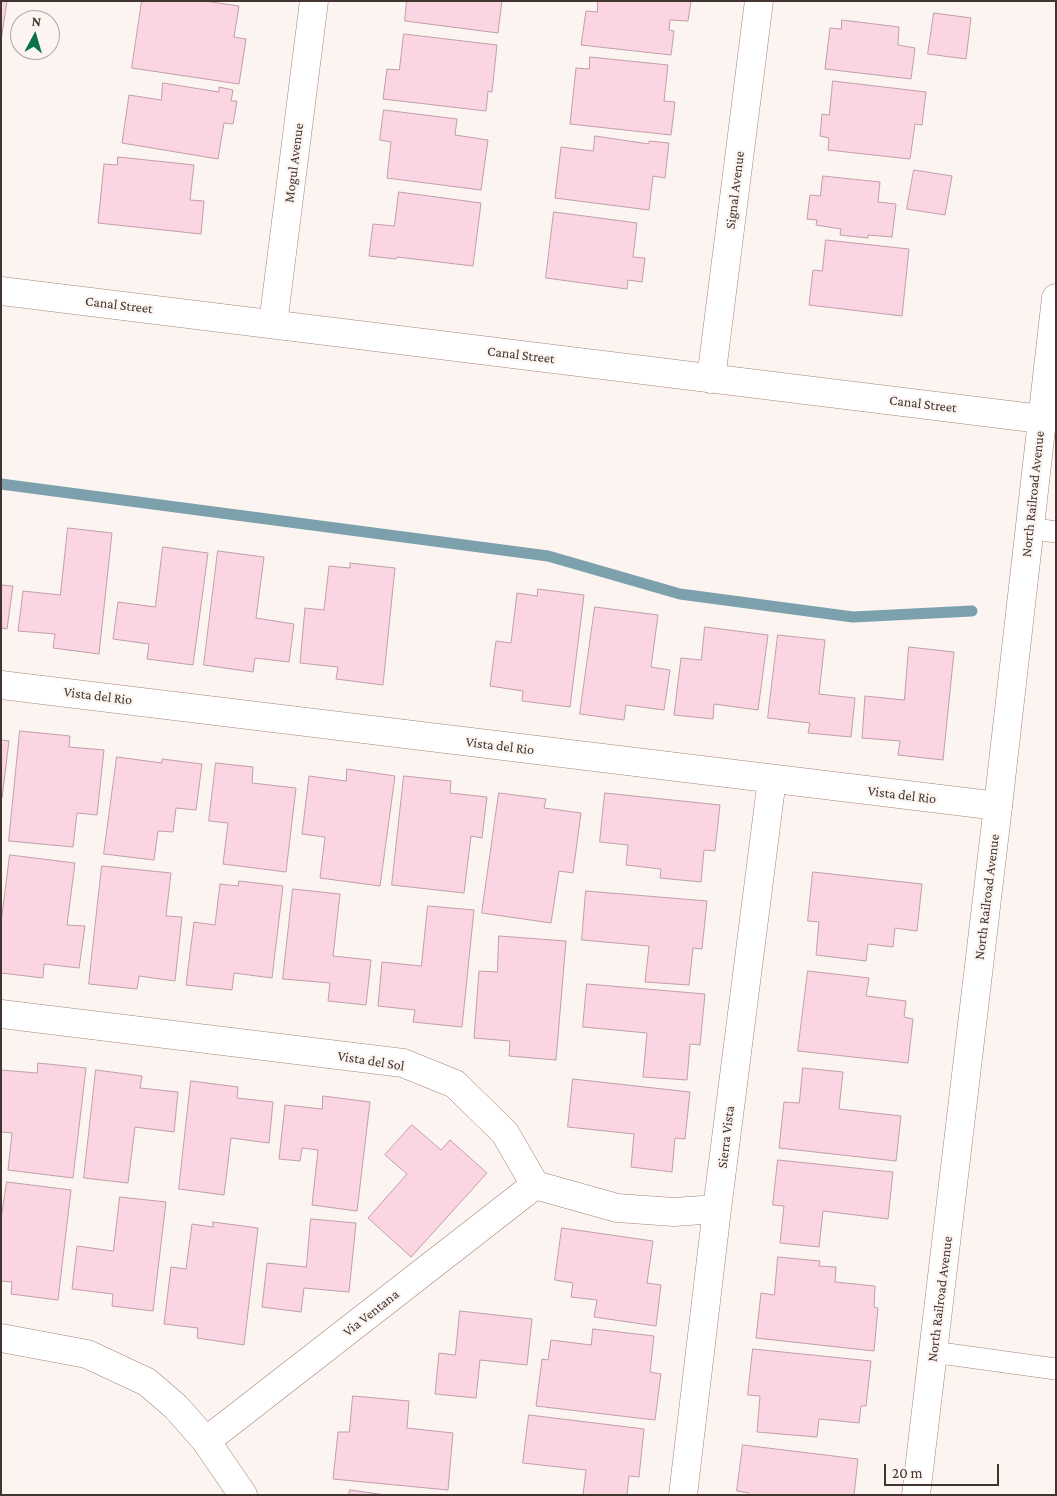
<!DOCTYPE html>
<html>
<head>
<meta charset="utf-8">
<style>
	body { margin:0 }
	#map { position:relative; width:1057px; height:1496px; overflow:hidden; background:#fbf4f1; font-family:"Crimson Pro",serif }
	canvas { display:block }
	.frame { position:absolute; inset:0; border:2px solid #42342e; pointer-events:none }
	.north { position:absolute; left:10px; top:10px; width:50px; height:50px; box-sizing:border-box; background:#fbf4f1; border:1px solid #b1a7a3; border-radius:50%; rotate:6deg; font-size:14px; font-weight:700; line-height:20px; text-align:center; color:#42342e }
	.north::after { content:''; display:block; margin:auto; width:18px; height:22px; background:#07724b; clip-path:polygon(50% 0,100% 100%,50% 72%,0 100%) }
	.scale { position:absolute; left:884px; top:1464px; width:115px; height:22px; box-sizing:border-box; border:2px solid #42342e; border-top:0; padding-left:6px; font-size:15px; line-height:18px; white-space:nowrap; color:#42342e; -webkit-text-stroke:4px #fbf4f1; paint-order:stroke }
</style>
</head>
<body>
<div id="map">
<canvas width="1057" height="1496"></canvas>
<div class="frame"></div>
<div class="north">N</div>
<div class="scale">20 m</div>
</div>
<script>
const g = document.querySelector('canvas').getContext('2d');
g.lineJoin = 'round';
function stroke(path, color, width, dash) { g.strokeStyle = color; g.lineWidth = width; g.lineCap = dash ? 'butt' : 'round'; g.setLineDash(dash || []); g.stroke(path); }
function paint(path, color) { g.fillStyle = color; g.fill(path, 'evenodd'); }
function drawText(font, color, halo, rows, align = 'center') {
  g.font = font + ' "Crimson Pro",serif'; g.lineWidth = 4.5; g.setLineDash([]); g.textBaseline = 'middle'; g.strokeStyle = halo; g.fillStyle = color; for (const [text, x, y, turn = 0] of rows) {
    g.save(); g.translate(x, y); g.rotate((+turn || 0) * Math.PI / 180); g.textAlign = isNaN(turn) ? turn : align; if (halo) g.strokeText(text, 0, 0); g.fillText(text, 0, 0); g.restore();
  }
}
const stream = new Path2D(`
	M1 484 548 556 680 594 853 617 972 611`);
const building = new Path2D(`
	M1 1H7L1 41Z
	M142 1H205L239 6 234 37 246 39 239 84 132 68Z
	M407 1H502L498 33 405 21Z
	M598 1H691L688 21 670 20 669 30 674 31 671 55 581 45 586 11 597 12Z
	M934 13 971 18 966 59 928 54Z
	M842 20 899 27 898 45 915 48 911 79 825 69 830 28 841 29Z
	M404 34 497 45 492 92 488 91 486 111 383 99 387 69 399 70Z
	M590 57 668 65 664 101 675 102 671 135 570 124 576 68 589 69Z
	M833 81 926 92 922 125 915 124 910 159 828 150 829 138 820 136 822 114 829 115Z
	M163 83 219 92V87L233 90 231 101H237L233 124 224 123 218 159 122 143 129 95 161 100Z
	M384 110 457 119 455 135 488 140 481 190 387 178 391 142 380 140Z
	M595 136 649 144V141L669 143 665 178 653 176 649 210 555 198 561 147 593 151Z
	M118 157 194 165 190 200 204 201 201 234 98 223 104 164 117 165Z
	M914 170 952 176 945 215 907 209Z
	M823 176 880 182 878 202 896 204 892 237 868 235V238L840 235 841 229 816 225 817 220 807 219 810 195 820 196Z
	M399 192 481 203 473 266 397 257 396 259 369 256 373 224 394 226Z
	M554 212 637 223 633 257 645 258 642 282 628 280 627 289 546 278Z
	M826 240 909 249 902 316 809 305 813 270 822 271Z
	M68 528 112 533 99 654 53 648 55 634 18 631 23 591 60 595Z
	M163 547 208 553 193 665 147 659 149 644 113 639 118 602 155 607Z
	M218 551 264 557 256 618 294 624 289 662 255 658 253 672 204 665Z
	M350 563 395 568 383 685 336 679 338 667 300 663 305 608 324 610 329 566 350 568Z
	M1 585 13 586 7 629 1 628Z
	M538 589 584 595 570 707 522 701 523 691 490 686 496 641 511 643 517 593 537 596Z
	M595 607 658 615 651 667 670 670 664 710 626 705 624 720 580 714Z
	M705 627 768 635 758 710 714 704 713 719 674 715 681 658 701 660Z
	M778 635 825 640 819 694 855 698 851 737 808 733 810 723 768 718Z
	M909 647 954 652 943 760 898 755 900 741 862 738 865 696 904 700Z
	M20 731 70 736 69 747 104 750 97 815 77 813 73 847 9 841Z
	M1 740 9 741 2 798H1Z
	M117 757 162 763V759L202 764 196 810 176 808 173 832 158 831 154 860 104 854Z
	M216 763 253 767 252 783 296 788 286 872 223 864 228 823 209 821Z
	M347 769 395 776 380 886 320 878 325 837 302 834 309 776 346 781Z
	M404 776 451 781 450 793 487 797 482 838 471 836 464 893 392 885Z
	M499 793 546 799 544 808 581 813 573 873 559 871 551 923 482 913Z
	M605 793 720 805 715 851 704 850 701 882 660 878 661 869 626 865 628 845 600 842Z
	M10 855 75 863 67 925 85 926 79 968 44 964 43 978 1 973V923Z
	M102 866 171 873 166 916 182 917 175 981 139 976 137 989 89 984Z
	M813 872 922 884 917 931 895 928 893 947 868 944 866 961 816 955 819 922 808 921Z
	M239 881 283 886 272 978 234 973 232 990 186 985 194 922 215 925 220 884 238 886Z
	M293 889 340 894 333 956 371 960 366 1005 328 1001 330 983 283 979Z
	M586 891 707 901 702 949 693 948 689 985 645 982 649 946 582 940Z
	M428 906 474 910 462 1027 413 1022 415 1010 378 1006 382 962 421 966Z
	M499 936 566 941 556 1060 509 1056 510 1041 474 1038 479 971 497 972Z
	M808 971 869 978 866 996 906 1001 904 1017 913 1019 908 1063 798 1051Z
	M587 984 705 994 700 1045 690 1044 687 1080 643 1077 647 1033 583 1027Z
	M38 1063 86 1068 73 1178 8 1170 12 1133 1 1132V1070L37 1073Z
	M803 1068 843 1072 839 1109 901 1116 896 1161 779 1148 784 1102 799 1103Z
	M96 1070 142 1076 140 1088 178 1092 174 1132 135 1127 128 1183 84 1178Z
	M573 1079 690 1092 685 1139 675 1138 672 1172 631 1167 634 1134 568 1127Z
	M191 1081 238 1087 237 1098 273 1102 269 1143 231 1138 224 1195 179 1189Z
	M323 1096 370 1102 357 1211 312 1205 318 1150 302 1148 300 1161 279 1159 285 1105 322 1109Z
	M412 1125 441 1150 450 1140 487 1173 411 1257 368 1218 407 1174 385 1155Z
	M778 1160 893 1172 888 1219 823 1211 819 1247 780 1243 784 1206 773 1205Z
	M7 1182 71 1190 58 1300 11 1294 12 1282 1 1281V1219Z
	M120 1197 166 1202 153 1311 112 1306 113 1294 72 1289 77 1246 113 1251Z
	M311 1219 356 1223 349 1292 304 1288 301 1312 262 1307 267 1263 306 1267Z
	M213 1222 258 1228 244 1345 197 1338 198 1328 164 1324 171 1267 186 1269 192 1224 213 1227Z
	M562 1228 653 1241 647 1283 661 1285 656 1326 594 1317 597 1300 571 1297 573 1283 555 1280Z
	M778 1257 820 1261 819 1266 836 1267 835 1282 875 1286 874 1307 878 1308 874 1351 756 1338 761 1293 774 1295Z
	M460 1311 532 1319 527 1365 480 1360 476 1398 435 1394 439 1353 455 1355Z
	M593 1329 654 1336 650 1372 661 1374 655 1420 536 1406 542 1359 548 1360 551 1340 591 1345Z
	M753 1349 871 1361 866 1406H861L859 1423 819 1419 817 1437 757 1432 760 1396 748 1395Z
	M353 1396 409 1401 407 1428 453 1433 448 1490 333 1479 338 1432H349Z
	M529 1415 644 1429 639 1477 629 1476 627 1495H583L586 1470 523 1463Z
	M743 1445 858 1459 854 1495H748L749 1493 737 1491Z
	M350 1490 386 1495H349Z`);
const service = new Path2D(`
	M1029 528 1056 532
	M933 1352 1056 1369`);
const minor = new Path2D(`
	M1 291 1041 419
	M273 324 314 1
	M711 379 759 1
	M1 685 998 806
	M1 1014 403 1063 455 1084 505 1133 535 1185 617 1208 674 1212 717 1209
	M1 1338 87 1354 147 1382 176 1407 206 1441 243 1495
	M206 1441 535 1185
	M683 1495 717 1209 772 779`);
const tertiary = new Path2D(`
	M916 1495 998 806 1056 298`);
const streetNames = [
	["Mogul Avenue",294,163,-83],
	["Signal Avenue",735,190,-83],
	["Canal Street",119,305,7],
	["Canal Street",521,355,7],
	["Canal Street",923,404,7],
	["North Railroad Avenue",1033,494,-84],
	["Vista del Rio",98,696,7],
	["Vista del Rio",500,746,7],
	["Vista del Rio",902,795,7],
	["North Railroad Avenue",987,897,-83],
	["Vista del Sol",371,1061,9],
	["Sierra Vista",726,1137,-83],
	["North Railroad Avenue",940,1299,-83],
	["Via Ventana",371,1313,-38]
];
stroke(stream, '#7ca1ad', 11);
paint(building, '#fbd6e2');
stroke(building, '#c29eaa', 1);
stroke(service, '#a68476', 22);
stroke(minor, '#a68476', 29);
stroke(tertiary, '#a68476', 29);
stroke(service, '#fff', 21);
stroke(minor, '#fff', 28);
stroke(tertiary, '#fff', 28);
drawText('14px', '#42342e', '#fbf4f1', streetNames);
</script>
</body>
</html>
